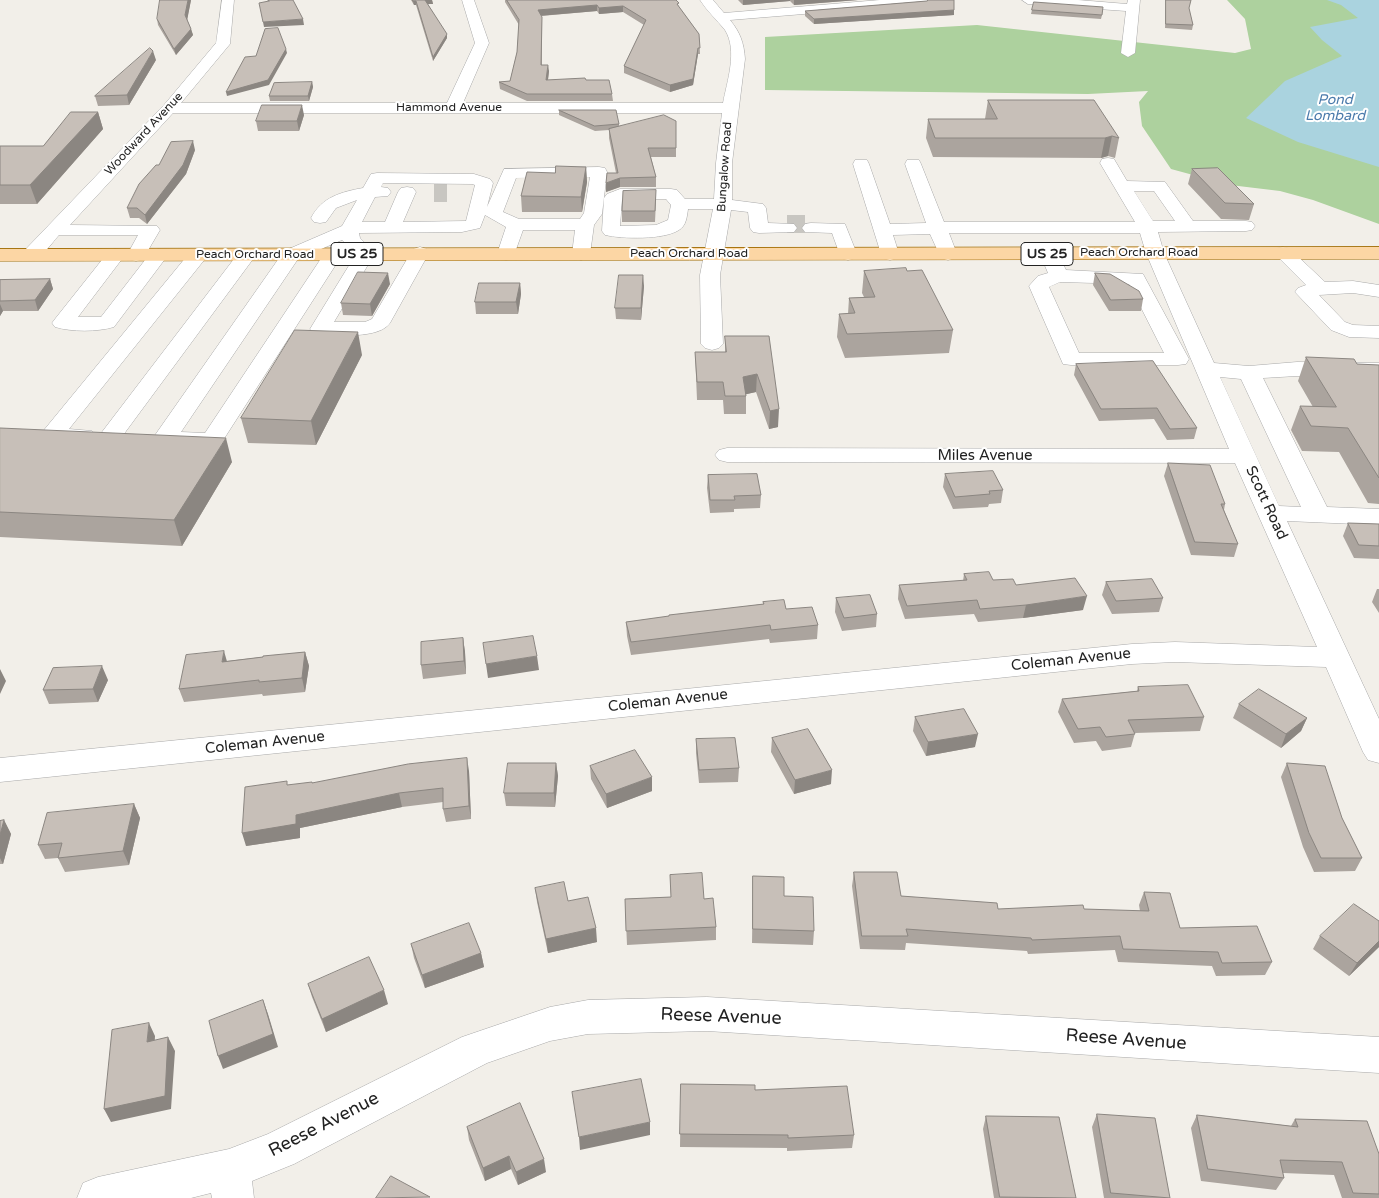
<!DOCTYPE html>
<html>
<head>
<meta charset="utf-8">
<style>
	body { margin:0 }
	canvas { display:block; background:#f2efe9 }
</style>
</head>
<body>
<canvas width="1379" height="1198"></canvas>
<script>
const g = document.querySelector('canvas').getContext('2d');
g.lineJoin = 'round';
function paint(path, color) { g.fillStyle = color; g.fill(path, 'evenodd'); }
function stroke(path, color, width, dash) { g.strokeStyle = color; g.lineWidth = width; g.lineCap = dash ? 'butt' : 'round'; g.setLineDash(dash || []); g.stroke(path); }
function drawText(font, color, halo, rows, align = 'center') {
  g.font = font + ' "Varela Round",sans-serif'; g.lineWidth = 4; g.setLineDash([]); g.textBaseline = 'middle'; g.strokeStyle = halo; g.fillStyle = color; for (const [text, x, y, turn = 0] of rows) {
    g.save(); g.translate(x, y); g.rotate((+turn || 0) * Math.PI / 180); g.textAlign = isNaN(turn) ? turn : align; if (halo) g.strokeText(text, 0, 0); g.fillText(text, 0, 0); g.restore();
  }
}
const forest = new Path2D(`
	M1227 0H1379V224L1313 200 1280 191 1230 185 1171 169 1142 126 1139 102 1148 91 1088 94 765 90V37L977 25 1235 53 1251 49 1245 19Z`);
const water = new Path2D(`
	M1327 0H1379V167L1298 142 1246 118 1285 81 1342 56 1322 40 1310 27 1358 18 1341 5Z`);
const minorTunnel = new Path2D(`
	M434 193H447
	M787 224H809`);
const minor = new Path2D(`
	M222 0H234L230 44 181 103H447L475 43 462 0H474L489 43 463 103H723C727 81 738 51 725 30 717 20 707 11 700 0H713L724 13 880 0H932L926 4 730 20C740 32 744 43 745 59L732 163V200L763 204 766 208 768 223 794 224 797 228 794 232 759 233 753 232 750 228 748 212 731 210 720 275 723 344 719 348 712 350 705 348 701 344 700 275 713 209H688C687 217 686 226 679 230 664 240 622 239 605 235L602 231 604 198 607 194 620 189H671L677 190 685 199H714L716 163 722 113H173L70 225 157 226 160 230 143 259 136 261 129 259 127 255 138 235H59C49 246 40 263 24 259L22 255 24 251 164 105 216 43ZM624 199H666L671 205 668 220 656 225 620 226 622 200Z
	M1022 0H1078L1127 4 1128 0H1140L1135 53 1128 57 1121 53 1126 11 1028 4Z
	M1108 158 1114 159 1127 181 1165 182 1193 221H1246L1252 222 1255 226 1252 230 1246 231 1158 232 1164 253 1214 363 1249 366 1297 362 1379 363V377L1297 376 1263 378 1327 507 1379 509V525L1287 521 1379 719V763L1368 760 1363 752 1326 667 1175 662 1132 664 0 782V758L1132 644 1175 642 1317 647 1235 463 727 462 719 460 715 455 719 450 727 448 1229 449 1146 253 1140 233H949L957 254 955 258 948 260 941 258 930 234 893 235 899 254 897 258 890 260 883 258 881 254 853 164 855 160H867L869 164 890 224 926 223 905 164 907 160H919L921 164 944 222H1135L1100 163 1102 159ZM1134 191H1154L1175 221H1153ZM1220 377 1241 379 1301 507 1279 506Z
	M599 167 605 168 607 172 602 214 594 225 590 254 588 258 581 260 574 258 572 254 575 230H523L513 258 506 260 499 258 497 254 506 227 485 215 480 228 462 232 359 233 360 238 375 253 334 322H365L372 319 413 249 420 247 427 249 429 253 390 323C379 339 338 335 320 335L313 333 310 329 356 254 342 240 298 259 181 432 205 433 326 251 333 249 340 251 342 255 220 445C201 450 175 448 157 443L153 438 284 251 342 226 357 200 336 208 326 222 320 223 314 222 311 218C322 197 341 192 363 188L371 174 377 173 474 174 490 179 493 183 487 207 504 169ZM590 177 584 213 580 219H519L503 212 516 178ZM383 183 472 184 475 185 466 221 403 222 416 192 413 188 407 187 401 188 398 192 385 222H362L375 197 388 196 391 192 388 188 381 187Z
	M811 223 845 224 857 254 855 258 848 260 841 258 832 233 805 232 802 228 805 224Z
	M1283 247 1290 249 1325 282 1353 281 1379 285V297L1353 293 1319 295 1345 322 1353 325 1379 326V338L1349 337 1331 330 1295 292 1298 288 1306 285 1274 253 1276 249Z
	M1049 248 1056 250 1066 270 1143 274 1189 359 1186 364 1178 365H1071L1063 364 1029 286 1038 276 1048 273 1040 254 1042 250ZM1060 282 1129 284 1164 353H1079L1049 287Z
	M116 249 123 251 125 255 78 317H101L152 251 159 249 166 251 168 255 114 327C97 332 72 332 55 327L52 323 55 319 109 251Z
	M198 249 205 251 207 255 205 259 69 429 92 431 96 436 92 441 84 443 44 440 40 435 44 430 191 251Z
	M247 249 254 251 256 255 118 442 110 444 102 442 98 437 102 432 240 251Z
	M707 997 1379 1037V1073L707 1031 588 1034 550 1041 487 1063 294 1164 252 1181 254 1198H212L211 1193 191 1198H77L83 1183 98 1177 229 1149 268 1134 462 1037 550 1007 588 1000Z`);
const major = new Path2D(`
	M1379 247V259L0 261V249Z`);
const wall = new Path2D(`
	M191 0 187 19 191 29 193 35 176 55 158 25 157 19Z
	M411 0H432L433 4H428L447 38 433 61 416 5H414Z
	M505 0H676L679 7 699 34 700 54H698L693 85 670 92 624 73V66L644 25 623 12 599 14 597 11 541 16 542 23V65L549 71 548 80H586L612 94 613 101H527L500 89 499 82 510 81 517 52 519 25 505 2Z
	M738 0H858L794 5 790 1 743 5Z
	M1166 0 1189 9 1193 25 1192 30 1165 28Z
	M927 1 954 10V15L814 24 805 16V11Z
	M1034 2 1102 15 1101 19 1031 14Z
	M156 60 129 105 98 106 95 96Z
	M312 82 313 87 309 101H270L269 96Z
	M988 100 1119 138 1115 158 1108 156 1101 158 933 157 926 138 928 119H985Z
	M559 110 619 124V126L676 121V157H651L656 177V187H620L606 192 616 173 609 138V130L595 131 559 115Z
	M98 112 103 129 37 204H0V146H43Z
	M304 115 299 131H258L256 121Z
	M195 150 186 174 147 224 139 218H130L127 208 159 165Z
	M586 167 587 182 582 212H522L521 196 555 173Z
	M1192 169 1254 204 1249 220 1221 219 1188 184Z
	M656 201 655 222H622V211Z
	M864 271H907L953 330 949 353 845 358 837 337 839 314H848L849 298 864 297 862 293Z
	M1095 273 1143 299 1141 311H1109L1093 285Z
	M50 279 53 289 38 311H3L0 316V280Z
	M520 283 521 294 518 314H476L475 302Z
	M390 284 372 316 343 315 341 303Z
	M644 286 641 320 616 319 615 308Z
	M725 336H769L778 427 769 429 756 392 746 394V414H724L723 400H697L695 352H725Z
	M362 355 316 445 248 443 241 418Z
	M1306 357 1357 364 1379 365V504L1368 503 1339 452 1302 451 1291 430 1300 406 1313 407 1298 381Z
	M1076 364 1197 428 1194 439 1167 440 1154 419 1099 421 1074 375Z
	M0 428 232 462 182 546 0 537Z
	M1168 463 1225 504 1224 510 1238 544 1234 557 1191 555 1164 476Z
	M945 474 1003 490 1001 503 989 504 988 507 953 509 943 487Z
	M708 475 761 495 760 508 734 509V512L710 513 707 488Z
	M1348 523 1379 524V559L1354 558 1343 536Z
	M964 574 1016 585 1083 610 1023 618 978 622 974 614 905 619 898 599 899 585 963 581Z
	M1106 582 1163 598 1159 612 1112 614 1102 595Z
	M1377 589H1379V613L1372 602Z
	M836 598 877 614 876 627 842 631 835 612Z
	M763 602 786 609 818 625 817 639 770 643 769 639 631 655 627 636 626 622 763 604Z
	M463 638 465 652 466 674 423 679 421 665Z
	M305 652 309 666 305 692 263 696 262 694 184 702 179 689 227 661Z
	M108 680 98 702 49 704 43 690Z
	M1138 687 1204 717 1200 731 1135 733 1131 747 1102 751 1096 741 1074 743 1058 712 1062 699 1137 691Z
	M1239 704 1307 718 1301 731 1281 748 1233 718Z
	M915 717 975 747 926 756 913 731Z
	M772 738 831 784 794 794 771 752Z
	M696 739 739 768 738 782 699 783 696 753Z
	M556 763 558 776 555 807 506 806 504 793Z
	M1287 763 1342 818 1362 858 1355 871 1314 872 1303 847 1281 777Z
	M590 766 652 791 607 808 591 779Z
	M469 771 471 819 446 822 443 809V802L402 807 300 828V838L246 846 313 783Z
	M134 804 140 818 129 865 65 872 58 858 45 859 38 845Z
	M4 820 11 834 3 864H0V821Z
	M854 872 901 896 998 909H1084L1140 911 1139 905 1144 892 1180 928 1272 962 1265 975 1216 976 1212 966 1118 962 1115 950 1028 954 1027 951 906 943 905 950 860 949 852 886Z
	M670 875 716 927V940L627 945 625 899 671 897Z
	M753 876 784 896 814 931 813 945 752 943Z
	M535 888 568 901 597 942 548 953 537 902Z
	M1379 921V947L1349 976 1313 949 1320 936Z
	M411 944 481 953 484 967 425 988 414 958Z
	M308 984 388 1004 326 1032 312 997Z
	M681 1084 755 1090 854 1135 852 1148 787 1151V1148L680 1147Z
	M1097 1114 1170 1198H1104L1092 1127Z
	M1197 1115 1291 1126 1295 1119 1379 1154V1198H1342L1334 1175 1283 1173 1284 1178 1276 1190 1201 1181 1191 1128Z
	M986 1116 1076 1198H994L983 1129Z
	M467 1127 546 1172 518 1185 511 1169 485 1181 469 1140Z`);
const shadedWall = new Path2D(`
	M188 0H191L187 21 185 15Z
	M425 0H432L433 4H426Z
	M743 0H790V1L743 5Z
	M794 0H858L794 5Z
	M413 1H416V5H414Z
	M597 5V11L538 16V10Z
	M623 6V12L599 14V8Z
	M954 10V15L814 24V19Z
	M303 19 304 25 264 27 263 22Z
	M191 29 193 35 176 55 174 49Z
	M447 34V38L433 61V57Z
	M698 48V54L693 85 670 92V85Z
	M286 49 287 53 269 85 227 96 226 92Z
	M153 51 156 60 129 105 127 95Z
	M548 65 549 71 547 87 546 80Z
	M312 82 313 87 309 101 308 96Z
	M302 105 304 115 299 131 297 121Z
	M98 112 103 129 37 204 30 185Z
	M1112 136 1108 156 1101 158 1105 138Z
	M193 141 195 150 186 174 147 224 145 215Z
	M586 167 587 182 582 212 581 197Z
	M620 178V187L606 192V183Z
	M388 273 390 284 372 316 370 304Z
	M643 275 644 286 641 320V308Z
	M50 279 53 289 38 311 35 300Z
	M520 283 521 294 518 314 516 302Z
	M0 304 3 311 0 316Z
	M358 332 362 355 316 445 311 421Z
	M757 374 756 392 743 395V377Z
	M779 409 778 427 769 429 770 411Z
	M226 438 232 462 182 546 174 520Z
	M1087 596 1083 610 1023 618 1026 605Z
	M463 638 465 652 466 674 464 661Z
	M224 651 228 665 222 662Z
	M305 652 309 666 305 692 302 678Z
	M537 656 539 670 488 678 486 664Z
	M102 666 108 680 98 702 93 689Z
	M0 669 6 681 0 694Z
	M1307 718 1301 731 1281 748 1286 734Z
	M978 734 975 747 926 756 928 742Z
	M467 758 469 771 471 819 469 806Z
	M556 763 558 776 555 807 554 793Z
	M832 770 831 784 794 794 795 780Z
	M652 777V791L607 808 606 794Z
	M399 793 402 807 300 828V838L246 846 242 833 296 815Z
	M134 804 140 818 129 865 123 851Z
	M4 820 11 834 3 864 0 858V835Z
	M596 928 597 942 548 953 546 939Z
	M1379 941V947L1349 976 1357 963Z
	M481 953 484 967 425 988 422 975Z
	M384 990 388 1004 326 1032 322 1019Z
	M263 1000 268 1014 278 1047 223 1069 218 1056Z
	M149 1023 155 1036 154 1055 147 1042Z
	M168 1037 175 1051 171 1109 111 1122 104 1109Z
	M650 1122V1135L580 1150 579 1137Z
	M509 1156 511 1169 485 1181 483 1168Z
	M544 1159 546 1172 518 1185 516 1172Z`);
const building = new Path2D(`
	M160 0H188L185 15 191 29 174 49 157 19Z
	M268 0H293L303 19 263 22 259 3 269 1Z
	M413 0H427H425L447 34 433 57 416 1H413Z
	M507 0H676L679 3 677 4 699 34 700 48H698L693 79 670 85 624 66 646 20 623 6 599 8 597 5 538 10 542 17 541 65H548L546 80 585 78 586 80H609L612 94H527L499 82 510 81 517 52 519 20Z
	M928 0H954V10L814 19 805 11 927 1Z
	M1166 0H1191L1189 8 1193 25 1166 24Z
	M1034 2 1103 7 1102 15 1032 10Z
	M278 28 286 49 268 80 226 92 245 57 256 56 265 29Z
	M150 48 153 51 127 95 95 96Z
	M312 82 308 96H269L274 83Z
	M988 100H1094L1119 138 1112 136 1105 138H935L928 119H997Z
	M262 105H302L297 121H256Z
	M559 110H616L619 124 595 126Z
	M71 112H98L30 185H0V146H43Z
	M664 115 676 121V148H648L656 177 620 178 606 183 607 173H618L609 129Z
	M193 141 183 165 145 215 137 208H127L139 184 156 165H159L171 142Z
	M556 166 586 167 581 197 521 196 527 172 555 173Z
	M1218 168 1254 204 1225 203 1192 169Z
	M656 190 655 211H622L623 191Z
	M906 268 907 271 922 270 953 330 847 334 839 314 855 313 849 298 875 297 864 271Z
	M358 272 388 273 370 304 341 303Z
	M1095 273 1110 274 1139 291 1143 299 1111 300Z
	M619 275H643L641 308H615Z
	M50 279 35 300 0 301V280Z
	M479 283H520L516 302H475Z
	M295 330 358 332 311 421 241 418Z
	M725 336H769L779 409 770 411 757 374 743 377 746 396H725L723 382H697L695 352H726Z
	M1306 357 1354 359 1357 364 1379 365V478L1348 428 1311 426 1300 406 1336 407Z
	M1153 361 1197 428 1170 429 1157 408 1101 409 1076 364Z
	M0 428 226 438 174 520 0 512Z
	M1168 463 1210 465 1225 504H1221L1238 544 1195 542Z
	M993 471 1003 490 989 491 990 494 955 497 945 474Z
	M757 474 761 495 734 496 735 500H710L708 475Z
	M1348 523 1379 524V546L1359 545Z
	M989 572 993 580 1013 579 1016 585 1075 578 1087 596 1026 605 980 609 977 600 907 606 899 585 967 580 964 574Z
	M1152 579 1163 598 1116 601 1106 582Z
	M870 595 877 614 844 618 836 598Z
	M784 600 786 609 812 607 818 625 771 630 770 625 631 642 626 622 669 616V615L764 604 763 602Z
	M533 636 537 656 486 664 483 643Z
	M463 638 464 661 421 665V642Z
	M224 651 222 662 263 657V656L305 652 302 678 259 682V680L179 689 186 655Z
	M102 666 93 689 43 690 53 668Z
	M1188 685 1204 717 1128 720 1135 734 1106 737 1100 727 1078 729 1062 699 1139 691 1138 687Z
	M1259 689 1307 718 1286 734 1239 704Z
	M964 709 978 734 928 742 915 717Z
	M808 729 832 770 795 780 772 738Z
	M735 738 739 768 699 770 696 739Z
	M635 750 652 777 606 794 590 766Z
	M467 758 469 806 443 809V788L399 793 296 815V824L242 833 245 787 287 781V785L312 782V783L408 764Z
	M508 763H556L554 793H504Z
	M1287 763 1325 766 1342 818 1362 858H1321L1309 833Z
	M134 804 123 851 58 858 62 843 38 845 47 813Z
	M4 820 0 835V821Z
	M854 872H897L901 896 997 903 998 909 1083 905 1084 909 1149 911 1144 892 1170 893 1180 928 1257 926 1272 962 1222 963 1218 952 1123 949 1120 936 1032 940 1031 938 906 929 908 936H862Z
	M702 873 704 899 713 898 716 927 626 931 625 899 671 897 670 875Z
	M753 876 784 877V896L813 897 814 931 753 929Z
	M564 882 568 901 588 897 596 928 546 939 535 888Z
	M1354 904 1379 921V941L1357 963 1320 936Z
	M469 923 481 953 422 975 411 944Z
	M369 957 384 990 322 1019 308 984Z
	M263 1000 273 1034 218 1056 209 1021Z
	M149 1023 147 1042 168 1037 165 1096 104 1109 112 1030Z
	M641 1079 650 1122 579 1137 572 1092Z
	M681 1084 755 1085V1090L847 1086 854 1135 788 1138V1135L680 1134Z
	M520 1103 544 1159 516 1172 509 1156 483 1168 467 1127Z
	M1097 1114 1155 1118 1170 1198 1111 1193Z
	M1197 1115 1298 1127 1295 1119 1367 1121 1379 1154V1194L1353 1193 1342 1162 1280 1160 1284 1178 1208 1169Z
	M986 1116 1059 1117 1076 1198 1000 1197Z
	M391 1176 430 1197 376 1198Z`);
const farStreetnames = [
	["Hammond Avenue",449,108],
	["Woodward Avenue",144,134,-47],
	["Bungalow Road",725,167,-86],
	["Peach Orchard Road",1139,253],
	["Peach Orchard Road",689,254],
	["Peach Orchard Road",255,255]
];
const farWaternames = [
	["Pond",1335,100],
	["Lombard",1335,116]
];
const shields = [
	[357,254,52],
	[1047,254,52]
];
const shieldNames = [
	["US 25",357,254],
	["US 25",1047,254]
];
const streetNames = [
	["Miles Avenue",985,456],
	["Scott Road",1266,503,65],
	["Coleman Avenue",1071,660,-6],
	["Coleman Avenue",668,701,-6],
	["Coleman Avenue",265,743,-6]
];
const nearStreetnames = [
	["Reese Avenue",721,1017,2],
	["Reese Avenue",1126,1040,4],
	["Reese Avenue",324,1125,-27]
];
paint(forest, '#add19e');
paint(water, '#aad3df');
stroke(minorTunnel, '#c8c6c1', 18, [18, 9]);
stroke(minor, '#a9a9a9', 1);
stroke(major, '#a06b00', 1);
paint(minor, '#fff');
paint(major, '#fcd6a4');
paint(wall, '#aba49e');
paint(shadedWall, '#8b8681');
paint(building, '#c7bfb8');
stroke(building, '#8b8681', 1);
drawText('12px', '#222', '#fff', farStreetnames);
drawText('italic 14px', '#4a7aab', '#fff', farWaternames);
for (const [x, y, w] of shields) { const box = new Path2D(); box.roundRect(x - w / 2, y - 11.5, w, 23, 4); g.fillStyle = '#fff'; g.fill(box); stroke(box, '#222', 1); }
drawText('bold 14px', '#222', null, shieldNames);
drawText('15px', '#222', '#fff', streetNames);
drawText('18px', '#222', '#fff', nearStreetnames);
</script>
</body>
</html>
